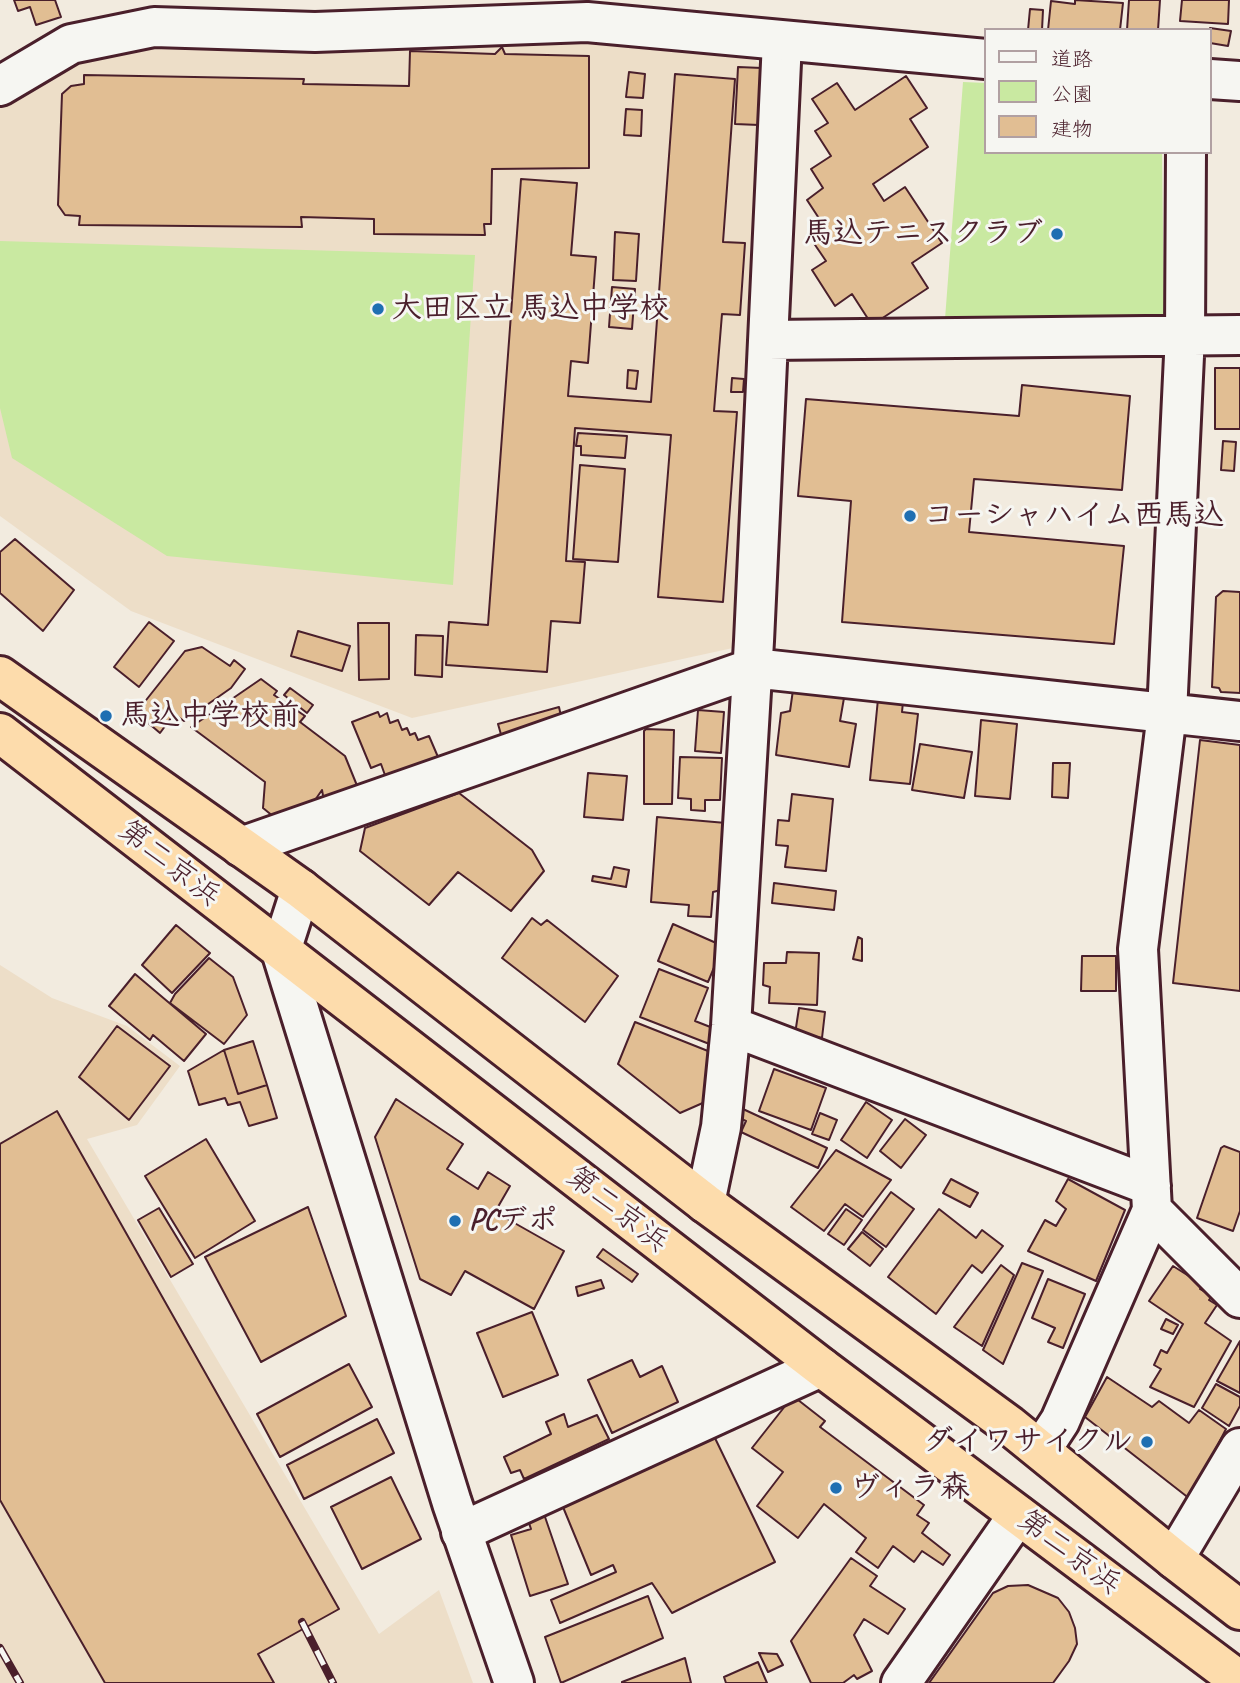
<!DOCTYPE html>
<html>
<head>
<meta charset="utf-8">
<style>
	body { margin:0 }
	#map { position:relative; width:1240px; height:1683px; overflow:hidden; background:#f2ebdf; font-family:Caveat,"Klee One",sans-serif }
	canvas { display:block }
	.legend { position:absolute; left:984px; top:28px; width:228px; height:126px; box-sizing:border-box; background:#f6f6f2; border:2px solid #b1a0a2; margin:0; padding:9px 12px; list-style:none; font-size:21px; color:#4a1f2b }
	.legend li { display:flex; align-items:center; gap:14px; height:35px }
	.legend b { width:35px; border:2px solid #b1a0a2 }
</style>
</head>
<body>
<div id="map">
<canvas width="1240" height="1683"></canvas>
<ul class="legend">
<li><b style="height:9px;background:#f6f6f2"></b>道路</li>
<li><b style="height:19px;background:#c9e9a1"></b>公園</li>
<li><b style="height:19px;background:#e1be93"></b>建物</li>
</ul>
</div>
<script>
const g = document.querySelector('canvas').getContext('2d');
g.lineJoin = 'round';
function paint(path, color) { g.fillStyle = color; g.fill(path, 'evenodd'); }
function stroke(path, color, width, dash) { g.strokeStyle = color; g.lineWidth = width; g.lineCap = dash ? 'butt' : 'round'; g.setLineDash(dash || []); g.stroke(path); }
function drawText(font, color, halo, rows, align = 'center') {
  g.font = font + ' Caveat,"Klee One",sans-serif'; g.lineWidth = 6; g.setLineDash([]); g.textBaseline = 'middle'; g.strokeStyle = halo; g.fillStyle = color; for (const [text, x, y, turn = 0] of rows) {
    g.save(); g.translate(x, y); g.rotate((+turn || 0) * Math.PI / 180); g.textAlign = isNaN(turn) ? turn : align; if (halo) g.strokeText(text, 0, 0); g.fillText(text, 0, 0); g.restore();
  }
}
const built = new Path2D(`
	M160 36 563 37 754 59 764 68 742 646 412 718 131 611 0 516V101L98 50Z
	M0 965 52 998 127 1026 180 1066 137 1125 87 1139 379 1634 439 1590 473 1683H0Z`);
const green = new Path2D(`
	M963 82 986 83V152H1162L1164 316 945 319Z
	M0 241 475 255 453 585 167 556 12 458 0 408Z`);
const building = new Path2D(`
	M14 0H55L61 17 36 25 30 7 18 11Z
	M1075 0 1123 3 1120 30H1048L1051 1 1075 4Z
	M1129 0H1160L1158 30H1127Z
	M1182 0H1229L1228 24 1180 21Z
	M1030 9 1043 10 1042 30H1028Z
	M1210 28 1231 31 1228 46 1210 43Z
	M502 47 505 54 589 56V168L492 169 491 224H484L485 235 374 234V219L301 217 302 227 79 225 80 216 65 215 58 205 62 94 71 86 84 84V75L304 79 303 84 409 86 410 51 495 54Z
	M738 67 762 68 759 125 735 124Z
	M629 72 645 74 643 98 626 97Z
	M675 74 735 79 723 242 745 243 740 315 722 314 714 411 737 412 723 602 658 597 671 435 575 428 566 561 585 562 580 623 551 621 547 672 446 665 449 622 488 625 521 179 577 183 571 255 596 257 588 363 571 361 568 396 651 402Z
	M906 76 927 108 910 119 928 147 873 184 884 201 905 187 942 243 912 263 928 288 872 325 852 294 835 306 812 270 826 261 811 239 826 229 807 200 823 188 811 169 831 156 815 131 828 123 812 99 837 83 855 110Z
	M626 109 642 110 641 136 624 135Z
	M615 232 639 234 636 281 613 280Z
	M612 287 635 289 632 329 609 327Z
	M1215 368H1240V429H1215Z
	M628 370 638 371 636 389 627 388Z
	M732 378 744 379 743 392H731Z
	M1022 385 1130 396 1122 490 974 479 969 532 1124 546 1114 644 842 622 851 501 798 496 806 399 1019 416Z
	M578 433 627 436 625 458 581 455V446H576Z
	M1223 441 1236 442 1234 471 1221 470Z
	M580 465 625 469 618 562 573 559Z
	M15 539 74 590 43 631 0 593V552Z
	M1223 591 1240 592V693L1221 692 1219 688 1212 687 1216 597Z
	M149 622 174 641 139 687 114 667Z
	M358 623H389V679L359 680Z
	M298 631 350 646 342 671 291 656Z
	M416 635 443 636 442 677 415 675Z
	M202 647 230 666 234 660 245 669 231 688 184 721 174 714 160 733 133 710 139 701 143 704 185 651Z
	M261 679 277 691 274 695 305 716 300 722 345 756 358 788 324 801 322 790 313 803 274 817 263 808 265 782 191 727Z
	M290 688 313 705 307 713 284 695Z
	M793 690 844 698 840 721 856 724 849 767 776 755 781 713 790 711Z
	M878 699 903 702 902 712 918 714 910 784 870 780Z
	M559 707 562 721 502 738 498 724Z
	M698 710 724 712 721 753 695 751Z
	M378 712 380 717 387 713 390 723 398 720 402 730 407 728 410 735 415 733 418 740 429 736 438 757 386 778 381 764 371 768 352 722Z
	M981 720 1017 724 1010 799 975 796Z
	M646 729 674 730 672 804H644V731Z
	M1200 740 1240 745V991L1173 983Z
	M920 744 972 752 964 798 912 790Z
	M680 757 722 758 720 800H705V811L691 810V799L678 798Z
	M1053 763H1070L1068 798 1052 797Z
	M588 773 627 776 623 820 584 817Z
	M459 793 532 850 544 871 511 911 458 872 429 905 360 851 365 828Z
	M792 794 833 799 826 871 785 867 788 846 776 845 778 820 789 821Z
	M657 817 726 823 721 890 713 892 711 917 688 916 689 905 651 902Z
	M614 867 629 870 626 887 592 881 593 876 611 879Z
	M774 883 836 891 834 910 772 903Z
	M532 918 541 925 547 920 618 976 585 1022 502 958Z
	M673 924 723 946 708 982 658 961Z
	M176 925 210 953 172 993 142 965Z
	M858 937 862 939V961L853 959Z
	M787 952 819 953 817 1005 769 1003 770 987 763 985 764 963H786Z
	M1082 956H1116V991H1081Z
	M209 958 233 977 247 1015 224 1044 170 1003 175 994Z
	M659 969 708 988 695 1021 718 1030 712 1045 640 1017Z
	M135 974 206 1034 184 1061 153 1035 150 1040 109 1006Z
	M799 1008 825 1012 822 1038 795 1034Z
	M635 1022 713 1053 705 1102 680 1113 618 1064Z
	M117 1026 170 1066 129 1120 79 1077Z
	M253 1041 267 1085 238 1094 224 1050Z
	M224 1050 238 1094 267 1085 277 1118 249 1126 240 1102 228 1105 225 1098 199 1105 188 1071Z
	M774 1069 826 1088 811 1130 759 1111Z
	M396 1099 463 1144 447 1169 478 1189 488 1172 510 1186 495 1212 564 1251 534 1309 465 1271 451 1295 420 1279 375 1137Z
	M866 1102 892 1120 867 1158 841 1140Z
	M743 1109 827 1148 818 1168 741 1132 746 1121 739 1118Z
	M57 1111 339 1609 258 1654 274 1683H105L0 1500V1144Z
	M820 1113 837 1120 829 1140 812 1134Z
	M905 1119 926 1135 901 1168 880 1151Z
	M206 1139 255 1221 195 1258 145 1176Z
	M1224 1146 1240 1152V1211L1233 1231 1197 1218 1221 1148Z
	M836 1150 891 1180 863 1217 845 1204 824 1231 791 1207Z
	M951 1179 978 1193 970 1207 943 1193Z
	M1068 1179 1125 1210 1096 1281 1028 1251 1045 1220 1056 1226 1066 1209 1056 1201Z
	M891 1192 914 1209 886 1247 863 1230Z
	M308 1207 346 1316 261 1362 205 1257Z
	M159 1208 193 1264 171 1277 138 1220Z
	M846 1209 862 1220 844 1245 828 1234Z
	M939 1209 976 1238 982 1230 1003 1246 982 1273 972 1265 936 1314 888 1277Z
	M862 1232 883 1249 870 1266 848 1249Z
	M603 1249 638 1274 632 1282 597 1257Z
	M1022 1263 1043 1271 1003 1364 983 1350Z
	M1001 1265 1014 1275 982 1346 954 1327Z
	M1173 1266 1203 1285 1200 1289 1212 1296 1209 1300 1217 1305 1205 1323 1231 1341 1194 1407 1150 1387 1161 1369 1154 1365 1161 1350 1167 1353 1183 1324 1149 1301Z
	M1048 1279 1085 1294 1063 1348 1048 1342 1055 1328 1032 1318Z
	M601 1280 604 1288 578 1296 576 1287Z
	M532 1312 558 1375 503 1397 477 1333Z
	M1166 1319 1178 1325 1173 1334 1161 1329Z
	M1240 1341V1393L1217 1381Z
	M632 1360 640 1377 662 1366 678 1402 612 1433 588 1380Z
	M349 1364 372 1407 280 1457 257 1414Z
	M1107 1377 1152 1407 1159 1401 1189 1423 1199 1410 1226 1429 1190 1499 1085 1417Z
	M1216 1384 1240 1397V1406L1229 1426 1202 1408Z
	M793 1396 825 1421 820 1427 924 1505 917 1515 929 1523 922 1533 950 1555 943 1565 922 1551 914 1562 893 1546 878 1568 856 1552 866 1538 824 1504 798 1538 757 1506 783 1472 752 1448Z
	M564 1414 568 1427 597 1415 609 1439 524 1479 520 1470 511 1473 504 1457 551 1434 546 1422Z
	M377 1419 394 1453 304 1499 287 1465Z
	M713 1434 775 1562 672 1613 652 1583 560 1623 551 1600 616 1572 613 1565 591 1575 563 1507Z
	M391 1477 421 1539 362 1569 331 1507Z
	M544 1514 568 1584 530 1596 511 1535 531 1529 528 1520Z
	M851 1558 877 1576 870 1586 905 1609 888 1634 864 1619 854 1635 872 1671 857 1679 854 1675 843 1683H811L791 1641Z
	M1028 1585 1058 1598 1069 1612 1075 1628 1077 1644 1069 1661 1053 1683H929L993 1593 1008 1586Z
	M648 1596 663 1638 561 1683 545 1637Z
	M759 1653 777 1654 783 1665 768 1672Z
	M685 1658 691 1683H622V1682Z
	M758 1662 767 1683H726L724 1677Z`);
const street = new Path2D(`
	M768 340 1240 335
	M241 847 753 668 1240 721
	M731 1026 1151 1186
	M705 1203 721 1127 731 1026 754 641 782 41
	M1152 1210 1240 1298
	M1041 1450 1060 1421 1152 1210 1138 949 1167 713 1185 335 1186 152
	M461 1532 821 1367
	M1174 1559 1240 1448`);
const secondary = new Path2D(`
	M1210 79 1240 81
	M0 86 71 44 154 27 315 32 587 22 986 59
	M301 889 281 951 452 1503 514 1683
	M901 1683 1018 1515`);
const highway = new Path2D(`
	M0 676 301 889 705 1203 1009 1425 1174 1559 1240 1610
	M0 733 821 1367 1240 1681`);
const rail = new Path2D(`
	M302 1622 333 1683
	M0 1648 20 1683`);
const markers = [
	[1057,234,7,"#1f6fb2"],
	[378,309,7,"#1f6fb2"],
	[910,516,7,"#1f6fb2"],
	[106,716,7,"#1f6fb2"],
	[455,1221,7,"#1f6fb2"],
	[1147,1442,7,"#1f6fb2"],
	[836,1488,7,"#1f6fb2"]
];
const poiNames = [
	["馬込テニスクラブ",1043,234,"right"],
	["大田区立 馬込中学校",392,309],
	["コーシャハイム西馬込",924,516],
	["馬込中学校前",120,716],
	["PCデポ",469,1221],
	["ダイワサイクル",1133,1442,"right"],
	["ヴィラ森",850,1488]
];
const streetNames = [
	["第二京浜",169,864,38],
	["第二京浜",617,1210,38],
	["第二京浜",1069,1553,37]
];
paint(built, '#eddec8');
paint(green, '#c9e9a1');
paint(building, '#e1be93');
stroke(building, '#4a1f2b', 2);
stroke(street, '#4a1f2b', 44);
stroke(secondary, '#4a1f2b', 44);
stroke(highway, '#4a1f2b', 44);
stroke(street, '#f6f6f2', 38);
stroke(secondary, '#f6f6f2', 38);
stroke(highway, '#fddcac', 38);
stroke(rail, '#4a1f2b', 8);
stroke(rail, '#f6f6f2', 5, [16]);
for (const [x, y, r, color] of markers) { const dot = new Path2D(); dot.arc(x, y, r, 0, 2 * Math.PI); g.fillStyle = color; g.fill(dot); stroke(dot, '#f6f6f2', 2.5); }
drawText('bold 30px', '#4a1f2b', '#f6f6f2', poiNames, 'left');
drawText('30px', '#4a1f2b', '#f6f6f2', streetNames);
</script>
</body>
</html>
